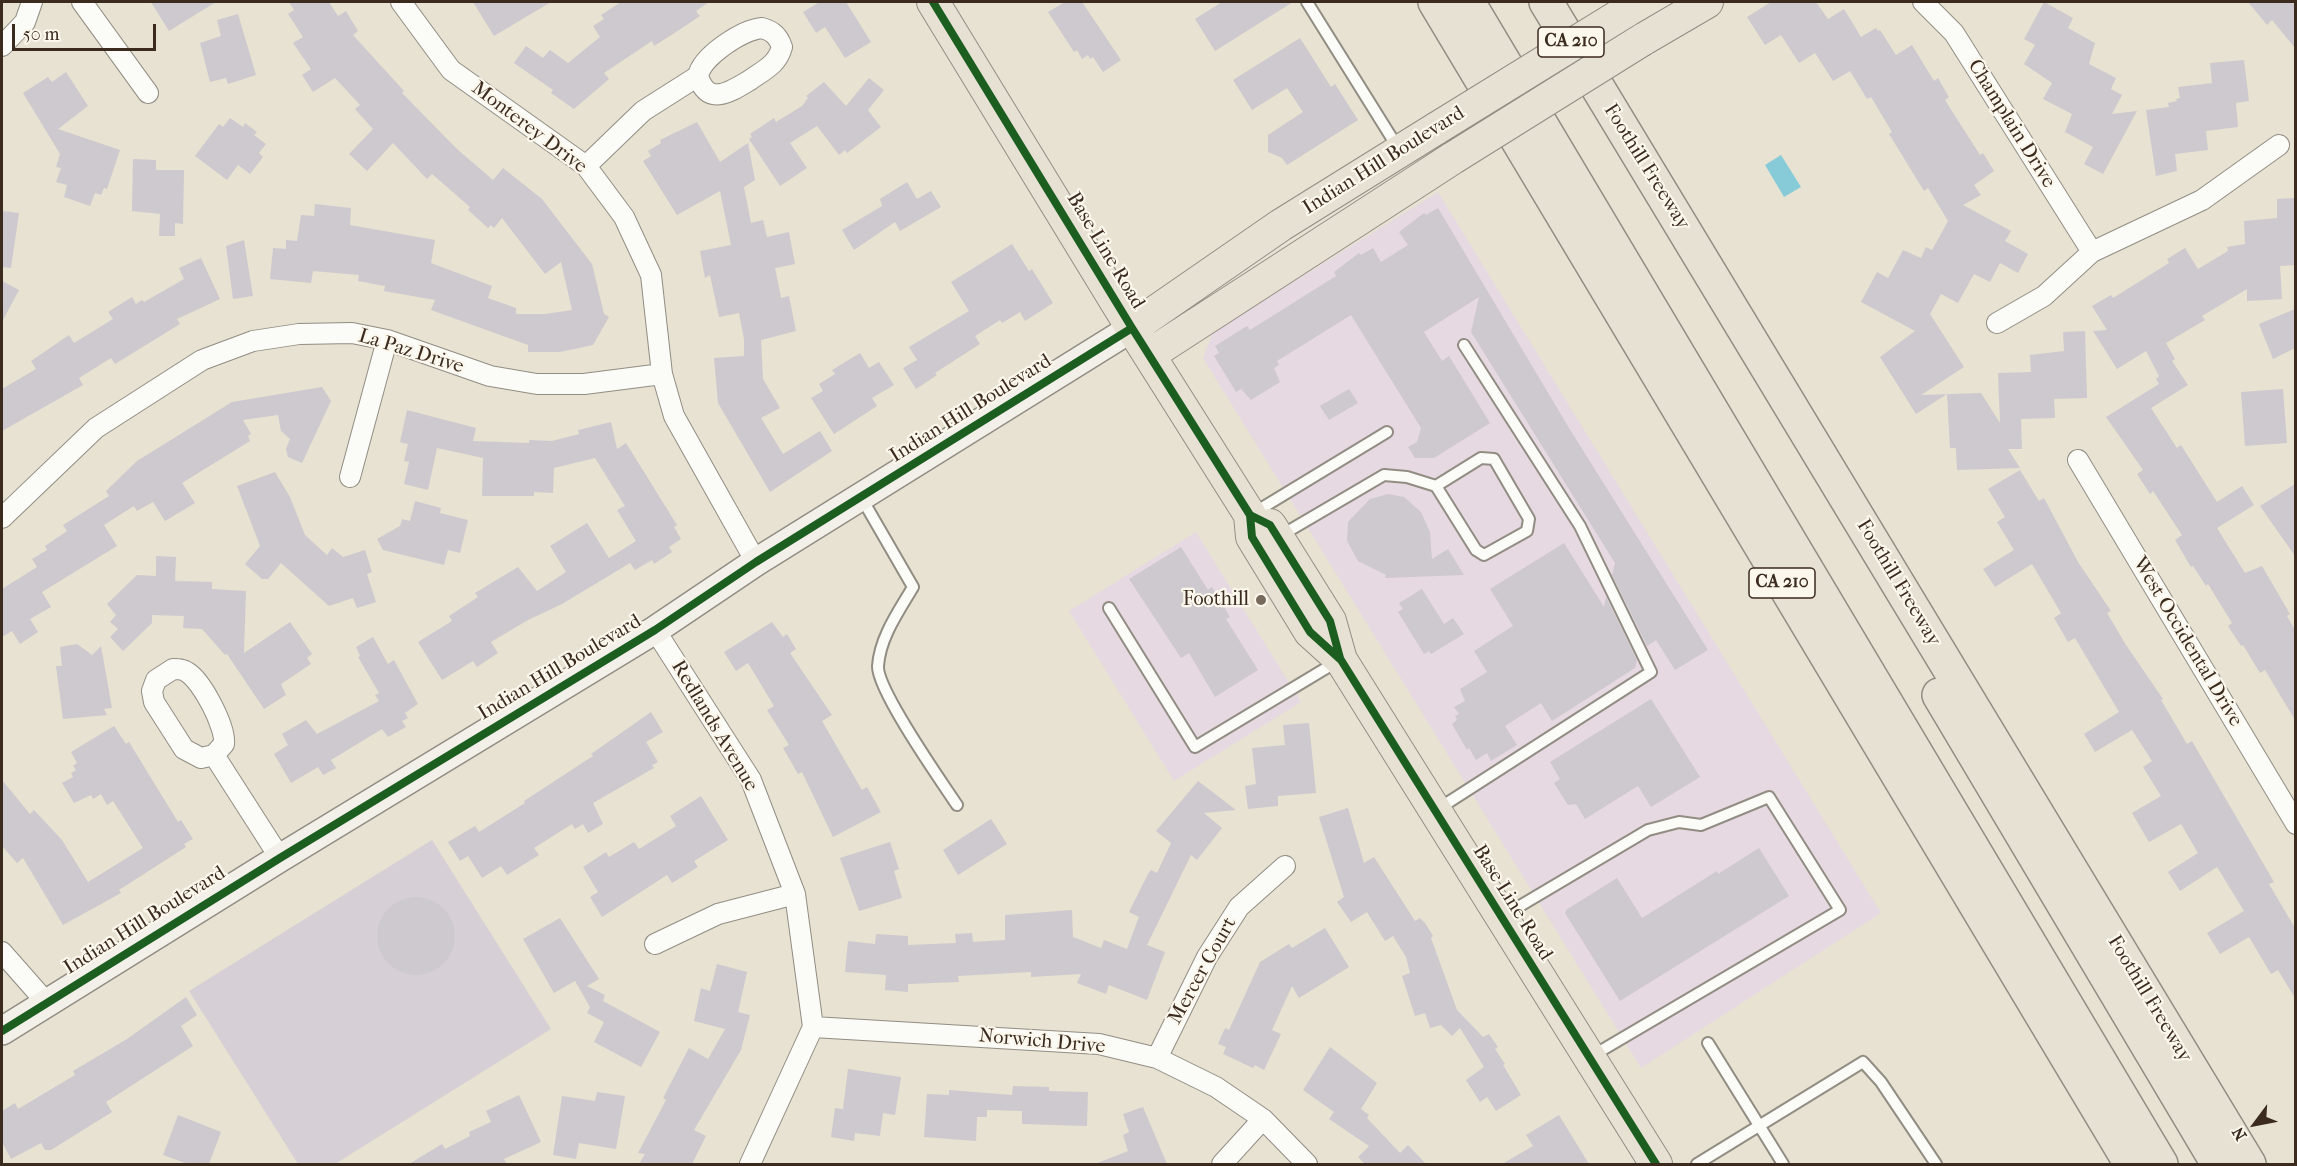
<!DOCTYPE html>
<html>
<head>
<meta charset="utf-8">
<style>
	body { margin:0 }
	#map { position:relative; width:2297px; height:1166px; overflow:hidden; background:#e7e2d2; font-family:"IM FELL French Canon",serif }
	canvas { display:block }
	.frame { position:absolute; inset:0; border:3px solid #3b2a1e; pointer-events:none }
	.north { position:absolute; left:2225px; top:1094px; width:60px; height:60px; -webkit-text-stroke:4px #fbf7ec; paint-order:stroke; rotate:238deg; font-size:16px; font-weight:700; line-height:24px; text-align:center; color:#3b2a1e }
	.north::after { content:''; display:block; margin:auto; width:21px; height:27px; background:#3b2a1e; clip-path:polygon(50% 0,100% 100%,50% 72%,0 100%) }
	.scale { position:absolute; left:12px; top:24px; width:144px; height:27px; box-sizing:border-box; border:3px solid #3b2a1e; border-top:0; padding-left:8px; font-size:18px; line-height:21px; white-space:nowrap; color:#3b2a1e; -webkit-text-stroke:4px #fbf7ec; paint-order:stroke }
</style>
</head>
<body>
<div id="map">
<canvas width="2297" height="1166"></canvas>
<div class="frame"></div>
<div class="north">N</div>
<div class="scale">50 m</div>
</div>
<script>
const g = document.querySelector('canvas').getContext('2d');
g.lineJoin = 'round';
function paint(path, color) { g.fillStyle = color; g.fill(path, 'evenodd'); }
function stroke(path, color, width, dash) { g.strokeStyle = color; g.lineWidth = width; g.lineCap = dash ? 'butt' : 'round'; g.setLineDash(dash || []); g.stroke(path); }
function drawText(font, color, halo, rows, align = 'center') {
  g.font = font + ' "IM FELL French Canon",serif'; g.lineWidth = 4.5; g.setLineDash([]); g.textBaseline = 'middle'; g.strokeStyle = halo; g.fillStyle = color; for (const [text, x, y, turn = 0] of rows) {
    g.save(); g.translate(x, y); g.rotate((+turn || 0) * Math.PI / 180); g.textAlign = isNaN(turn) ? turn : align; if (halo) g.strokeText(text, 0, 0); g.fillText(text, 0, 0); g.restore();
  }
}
const built = new Path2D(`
	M1438 192 1881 913 1641 1068 1203 358 1213 332Z
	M1196 532 1301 702 1174 781 1069 611Z`);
const industrial = new Path2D(`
	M432 840 551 1029 335 1164H298L189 991Z`);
const water = new Path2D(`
	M1781 155 1801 187 1784 197 1765 165Z`);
const building = new Path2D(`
	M151 2H216L169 31Z
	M289 2H329L338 16 346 11 358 31 353 35 404 91 402 93 457 149 493 180 503 168 542 199 592 264 604 314 609 317 593 345 560 352H528V345L431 310 435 300 384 291 385 286 358 281 359 275 313 271 311 283 270 279 273 248 286 249V240L297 241 301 215 314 216 315 204 351 208 350 225 435 240 431 263 492 286 488 298 516 308V314H545L572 310 561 262 545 274 502 218 494 228 491 225 488 228 468 210 470 207 432 174 427 179 393 143 367 171 349 154 373 129 355 109 360 105 335 78 313 92 302 75 311 69 293 43 303 37 288 14 294 10Z
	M473 2H551L494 36Z
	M621 2H709L696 11 700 16 673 34 654 46 652 41 604 73 609 79 574 109 551 93 553 90 514 63 526 46 543 58 550 50 568 63 600 37 593 26 604 19 601 15Z
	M820 2H846L871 42 845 58 825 27 816 33 803 12Z
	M1065 2H1082L1121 60 1103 72 1093 57 1090 59 1088 55 1082 59 1077 50 1074 52 1048 12Z
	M1222 2H1293L1215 51 1195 19Z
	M1771 2H1816L1828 19 1844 9 1861 37 1876 28 1878 31 1880 30 1896 55 1912 45 1934 81 1938 78 1949 97 1945 100 1980 155 1983 153 1994 171 1974 185 1981 195 1963 205 2011 231 2005 241 2028 254 2018 273 2000 263 1990 282 1974 274 1958 303 1941 294 1930 314 1964 367 1921 395 1981 393 2000 423 1998 373 2031 372 2030 355 2064 351 2063 332 2085 331 2087 398 2054 399 2055 418 2021 419 2022 449H2008L2020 468 1957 470 1956 448H1950L1947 394 1916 414 1880 357 1915 331 1861 302 1877 272 1888 278 1903 250 1921 258 1926 247 1932 250 1948 221 1928 188 1924 191 1889 134 1892 132 1871 97 1867 99 1850 71 1833 81 1815 53 1799 63 1781 35 1765 45 1747 17Z
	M2044 2 2073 18 2068 28 2095 43 2089 64 2116 78 2111 89 2122 95 2112 114 2137 111 2103 174 2084 164 2093 147 2065 132 2072 114 2043 99 2052 83 2024 64 2035 45 2024 39Z
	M2248 2H2295V48L2272 20 2267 25Z
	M238 14 256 75 228 84 226 78 210 82 200 43 221 36 217 20Z
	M1300 38 1331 87 1335 84 1358 120 1287 165 1282 158 1268 152V135L1303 112 1287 88 1252 110 1233 80Z
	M2244 60 2249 101 2236 103 2238 127 2206 131 2208 150 2175 154 2177 171 2156 176 2146 110 2169 107 2168 103 2177 101 2176 99 2180 98 2178 87 2212 83 2210 63Z
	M66 72 88 106 58 129 120 150 107 189 104 188 101 195 95 193 90 206 64 197 67 185 56 182 61 168 56 167 60 154 23 93 48 77 52 82Z
	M869 78 884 90 868 110 881 127 847 153 845 150 839 155 817 126 790 143 807 168 780 186 749 139 752 137 750 134 774 118 776 122 802 106 808 98 806 96 824 82 846 106Z
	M230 118 243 127 245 123 257 132 254 135 266 144 259 153 263 157 250 174 238 165 227 180 195 156 219 124 223 127Z
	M697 122 720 162 748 143 755 180 744 187 751 223 763 220 767 237 789 232 795 264 775 268 781 298 789 296 796 331 761 340 763 379 780 408 761 418 783 454 820 431 832 451 770 492 718 403 714 358 744 356V339L739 313 719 317 710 275 705 278 700 251 731 245 720 191 677 215 643 161 651 156 648 151 661 143 660 140Z
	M133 159 156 160V170H184L183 224 175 223V236H159L160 214 132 211Z
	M907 182 917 199 931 191 941 207 900 231 895 222 854 250 842 230 882 206 880 199Z
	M2295 198V265L2280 266 2282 299 2247 301V289L2202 316 2205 320 2166 343 2175 359 2172 361 2188 385 2151 408 2177 448 2181 445 2217 502 2242 486 2254 505 2217 528 2245 573 2262 566 2290 614 2287 616 2295 630V720L2265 670 2260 673 2243 645 2241 646 2228 626 2232 623 2208 584 2206 586 2193 566 2191 567 2175 540 2182 535 2153 491 2150 494 2137 474 2143 470 2106 417 2159 384 2156 379 2159 376 2146 351 2117 369 2093 331 2107 330 2092 306 2111 295 2113 298 2169 263 2167 259 2185 248 2198 269 2228 251 2227 247 2245 244 2244 221 2277 218V199Z
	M1438 208 1569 428 1708 650 1675 670 1656 640 1647 646 1612 575 1615 563 1471 332 1479 297 1424 332 1442 361 1449 356 1490 423 1434 458H1415L1408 447 1417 442 1421 428 1351 315 1277 361 1279 365 1274 368 1280 382 1251 400 1241 389 1236 392 1214 356 1219 353 1215 346 1247 326 1250 330 1336 276 1334 272 1359 253 1361 255 1373 248 1381 262 1408 245 1399 232 1424 213 1426 215Z
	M2 211 19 213 11 268 2 267Z
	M244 240 253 296 233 299 226 246Z
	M1012 244 1029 271 1032 269 1053 303 1025 321 1020 312 1002 323 1000 320 975 336 980 344 935 373 937 375 916 389 903 368 917 360 909 347 969 311 951 282Z
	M201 258 220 299 177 319 180 324 115 364 111 358 79 378 83 385 2 431V389L36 369 31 361 69 335 74 343 113 319 108 312 132 297 136 304 142 300 144 302 184 279 179 268Z
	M2 281 19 290 2 322Z
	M2295 309V348L2273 359 2259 324Z
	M860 353 869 368 879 362 894 385 872 398 877 406 834 434 811 398 823 391 819 384 835 374 832 370Z
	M322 387 331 401 302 463 288 457 286 449 290 439 281 431 278 415 243 420 251 434 248 436 250 441 182 483 195 503 165 521 153 502 137 511 134 506 104 525 117 546 42 592 51 607 30 619 38 632 20 644 12 631 2 637V589L37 567 32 559 47 550 45 546 67 531 63 525 109 496 106 491 137 461 232 402Z
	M1349 389 1358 403 1329 420 1320 406Z
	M2283 389 2287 443 2245 446 2241 392Z
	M407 410 476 428 473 441 529 443V440L552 441 579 434 578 430 611 422 617 449 626 443 677 525 674 527 681 539 669 547 672 552 654 564 652 560 635 570 630 563 562 604 528 620 491 642 498 653 477 667 473 661 442 680 418 642 452 621 449 616 478 597 475 593 518 567 537 591 566 572 550 546 587 523 609 558 636 541 617 510 625 506 595 458 554 468 553 493 534 492V496H482L483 458 437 448 428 490 404 484 409 462 404 461 408 444 400 442Z
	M2020 470 2039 501 2044 498 2078 562 2111 611 2107 613 2126 645 2163 699 2161 700 2187 744 2192 741 2274 882 2269 884 2295 928V998L2278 970 2271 974 2249 937 2220 954 2207 933 2244 911 2217 867 2180 891 2168 872 2198 853 2181 824 2149 842 2132 813 2161 796 2143 767 2152 761 2132 730 2095 752 2084 734 2119 712 2075 638 2068 642 2054 618 2061 613 2032 564 1995 587 1983 569 2014 550 1997 522 2005 517 1988 489Z
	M275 472 290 497 305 535 327 555 332 548 343 557 365 550 372 572 367 574 376 602 357 608 353 598 329 606 281 563 268 579H262L245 564 260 546 237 486Z
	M2295 484V556L2260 506Z
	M1388 494 1404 497 1421 512 1430 532 1432 559 1448 549 1464 575 1385 578 1386 575 1358 561 1347 541 1348 522 1370 499Z
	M415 501 441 508 440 513 468 520 460 553 448 550 444 565 383 550 377 539 400 526 402 519 410 521Z
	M1564 543 1604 607 1606 597 1637 660 1635 668 1552 721 1541 703 1505 726 1517 745 1491 761 1487 753 1476 760 1469 748 1467 750 1452 724 1457 720 1455 716 1459 714 1454 707 1465 701 1460 689 1487 672 1474 651 1513 626 1490 589Z
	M1181 547 1208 590 1212 587 1230 617 1226 619 1258 670 1215 697 1189 653 1181 658 1129 579Z
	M156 556 176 557 175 581 212 582V589L246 591 244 653 290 622 312 654 307 658 311 664 281 684 286 695 264 709 227 654 225 655 202 629 183 628 184 616 152 615V623L123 651 110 637 118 629 110 622 116 615 107 604 137 575 156 576Z
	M1422 589 1444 624 1453 618 1464 634 1431 654 1429 651 1424 654 1398 612 1403 609 1399 603Z
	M772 622 783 637 787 634 796 649 790 653 832 715 822 721 862 790 867 787 881 812 833 837 802 772 798 774 783 748 789 745 767 710 774 706 748 663 736 671 724 652Z
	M373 637 388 664 394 660 418 704 405 713 408 718 402 721 406 727 388 737 382 729 331 760 336 768 323 775 318 767 291 783 274 754 288 745 282 734 306 720 317 734 379 701 375 695 379 693 358 657 360 656 356 647Z
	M77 644 92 655 101 646 112 708 104 709 107 715 63 719 56 666H62L60 647Z
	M1651 699 1700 777 1651 807 1638 786 1585 819 1576 804 1568 805 1554 783 1560 779 1550 762Z
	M651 712 663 732 646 742 658 762 652 765 654 768 593 803 603 824 588 833 583 824 575 829 572 824 534 848 539 855 507 875 501 866 482 878 468 856 460 861 448 842 475 826 479 832 525 803 524 801 593 756 591 754Z
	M1309 723 1316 793 1278 796V806L1248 809 1245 786 1256 784 1252 748 1285 745 1283 725Z
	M114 726 126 744 129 742 178 822 181 820 193 839 184 844 186 847 119 890 121 893 63 925 23 858 17 863 2 846V780L30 814 34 810 62 840 88 882 143 848 113 801 107 805 101 794 93 799 91 795 74 803 62 783 73 777 71 773 76 770 73 766 77 763 71 752Z
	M1198 781 1236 810 1204 813 1222 828 1197 860 1191 855 1147 945 1165 952 1147 1000 1109 985 1106 994 1077 983 1081 974 1031 977V972L958 976 959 982 908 984V992L885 990 886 975 845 972 848 941 875 944 876 934 908 936V945L956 943 955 934 972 933 973 942 1005 940V915L1072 910 1073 937 1101 948 1104 940 1127 949 1139 917 1129 912 1148 874 1151 870 1157 873 1171 843 1156 831Z
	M701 796 728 840 694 861 698 867 672 883 667 875 602 917 590 897 598 892 583 867 606 852 609 857 634 842 639 849 676 826 670 816Z
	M1348 808 1364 863 1374 857 1415 921 1420 918 1425 923 1433 936 1431 938 1457 1010 1483 1037 1489 1034 1498 1047 1495 1049 1505 1064 1503 1065 1521 1095 1496 1111 1487 1097 1480 1102 1466 1080 1484 1067 1460 1028 1452 1036 1441 1025 1430 1028 1425 1013 1415 1016 1402 976 1410 973 1406 957 1393 936 1385 941 1367 912 1351 922 1337 902 1344 897 1319 817Z
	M991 819 1007 844 958 875 943 850Z
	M890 842 899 869 894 871 902 898 859 911 840 858Z
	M1759 848 1789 896 1620 1001 1565 913 1566 910 1617 878 1642 918 1717 871 1718 874Z
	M377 936a39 39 0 1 1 78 0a39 39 0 1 1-78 0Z
	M560 918 599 979 587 986 605 995 603 1001 660 1032 641 1067 594 1042 604 1022 587 1013 590 1007 575 981 554 993 523 939Z
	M1325 928 1349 967 1299 998 1292 986 1272 1030 1281 1034 1264 1070 1255 1065 1253 1068 1223 1054 1226 1047 1218 1044 1225 1028 1229 1030 1260 962 1289 944 1292 948Z
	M717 964 747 972 738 1012 750 1015 741 1050 694 1130 706 1136 692 1164H639L645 1154 638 1153 666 1100 663 1098 689 1048 708 1059 725 1029 694 1021 701 988 710 991Z
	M186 997 197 1015 181 1026 193 1046 106 1102 112 1112 51 1150H45L41 1143 11 1159 2 1142V1111L15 1103 18 1109 75 1075 73 1071 127 1039Z
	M1330 1047 1377 1083 1361 1109 1369 1115 1367 1118 1400 1153 1408 1145 1426 1164H1365L1358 1157 1369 1146 1329 1119 1334 1112 1303 1090Z
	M848 1069 901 1077 895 1115 883 1113 880 1136 855 1133 854 1141 831 1137 835 1108 843 1109Z
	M1013 1086 1049 1087V1091L1088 1092 1087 1126 1022 1124V1111L987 1110V1117H977L976 1141 924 1137 927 1094 949 1095V1090L1012 1095Z
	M597 1092 625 1096 616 1149 579 1143 576 1159 553 1155 562 1096 595 1101Z
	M519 1095 541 1142 504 1159 507 1164H409L442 1144 445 1149 470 1136 469 1132 491 1122 486 1111Z
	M1143 1107 1167 1164H1095L1128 1151 1123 1135 1129 1132 1123 1114Z
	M178 1115 221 1132 209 1164H188L163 1155Z
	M1559 1115 1589 1164H1502L1533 1146 1526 1135Z`);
const lane = new Path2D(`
	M1307 2 1398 148
	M861 497 913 587C899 611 880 637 878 666 877 690 941 781 957 805
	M1252 514 1387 432
	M1280 536 1384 475 1407 477 1436 486 1476 550 1484 555 1527 531 1529 519 1494 459 1481 458 1436 486
	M1109 608 1195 747 1338 661
	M1438 809 1651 672 1580 526 1464 345
	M1503 916 1648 830 1679 822 1701 825 1769 797 1840 910 1592 1056
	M1708 1043 1783 1164
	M1697 1164 1863 1062 1881 1082 1936 1164`);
const street = new Path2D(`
	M82 2 148 93
	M401 2 451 70 586 166 624 217 651 275 662 374 674 416 756 562
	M1923 2 1954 33 2092 252
	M762 28C773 31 778 36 782 47 777 65 764 70 750 80 730 92 708 107 698 76 702 56 742 30 762 28Z
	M2 46 25 22 32 2
	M586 166 643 111 698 76
	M1997 323 2044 296 2092 252 2202 200 2279 145
	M2078 460 2296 824
	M350 477 387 340
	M2 518 96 428 202 360 253 341 299 334 352 333 387 340 490 376 537 384H584L662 374
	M655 630 751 780 795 894 813 1027 750 1164
	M173 669C178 669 183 669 187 672 202 681 226 727 224 744L214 755 201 758 184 749 154 702 152 691 156 680Z
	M214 755 280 858
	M655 944 718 914 795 894
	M2 952 46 1002
	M813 1027 1099 1044 1157 1058 1216 1087 1263 1119 1307 1164
	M1157 1058 1207 957 1239 907 1285 866
	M1222 1164 1263 1119`);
const secondary = new Path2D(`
	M2 1031 280 858 655 630 756 562 1132 328`);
const primary = new Path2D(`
	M933 2 1132 328 1250 515 1252 537 1310 632 1341 660 1656 1164
	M1642 40 1707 2
	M1132 328 1281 225 1437 128
	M1149 355 1453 158
	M1270 525 1330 621 1341 660`);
const highway = new Path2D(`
	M1435 2 2131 1164
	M1468 2 2161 1164
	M1546 2 2249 1164
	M1939 695 2218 1164`);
const primaryBridge = new Path2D(`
	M1437 128 1625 12
	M1453 158 1642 40`);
const cycleway = new Path2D(`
	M933 2 1132 328 1250 515 1252 537 1310 632 1341 660 1656 1164
	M1250 515 1270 525 1330 621 1340 658
	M2 1031 280 858 655 630 756 562 1132 328`);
const markers = [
	[1261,600,6,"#776a5d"]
];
const shields = [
	[1571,42,66],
	[1782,583,66]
];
const shieldNames = [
	["CA 210",1571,42],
	["CA 210",1782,583]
];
const streetNames = [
	["Champlain Drive",2011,124,58],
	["Monterey Drive",529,128,37],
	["Indian Hill Boulevard",1384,161,-32],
	["Foothill Freeway",1646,167,58],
	["Base Line Road",1105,251,59],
	["La Paz Drive",411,352,17],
	["Indian Hill Boulevard",971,409,-32],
	["Foothill Freeway",1898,583,59],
	["West Occidental Drive",2187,642,59],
	["Indian Hill Boulevard",560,668,-31],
	["Redlands Avenue",714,726,59],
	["Base Line Road",1512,903,58],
	["Indian Hill Boulevard",145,921,-32],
	["Mercer Court",1203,971,-61],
	["Foothill Freeway",2149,999,59],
	["Norwich Drive",1042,1042,5]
];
const poiNames = [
	["Foothill",1249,600]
];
paint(built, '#e7d9e2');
paint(industrial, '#d6cfd5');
paint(water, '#87cbd9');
paint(building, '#cec9ce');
stroke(lane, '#928d83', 14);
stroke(street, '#928d83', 22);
stroke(secondary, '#928d83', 30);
stroke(primary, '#928d83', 34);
stroke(highway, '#928d83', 36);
stroke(lane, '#fbfbf8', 10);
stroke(street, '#fbfbf8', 20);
stroke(secondary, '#f3f0ea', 27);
stroke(primary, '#e7e1d4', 32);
stroke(highway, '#e7e1d4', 33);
stroke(primaryBridge, '#928d83', 34, []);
stroke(primaryBridge, '#e7e1d4', 32);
stroke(cycleway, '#1b5e20', 8);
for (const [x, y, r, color] of markers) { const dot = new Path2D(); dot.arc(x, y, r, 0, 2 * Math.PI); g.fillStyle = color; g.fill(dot); stroke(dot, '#fbf7ec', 2); }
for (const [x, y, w] of shields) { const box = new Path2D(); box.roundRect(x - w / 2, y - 15, w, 30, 4.5); g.fillStyle = '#fbf7ec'; g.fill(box); stroke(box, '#3b2a1e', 1.5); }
drawText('bold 18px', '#3b2a1e', null, shieldNames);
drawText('20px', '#3b2a1e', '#fbf7ec', streetNames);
drawText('20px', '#3b2a1e', '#fbf7ec', poiNames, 'right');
</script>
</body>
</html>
